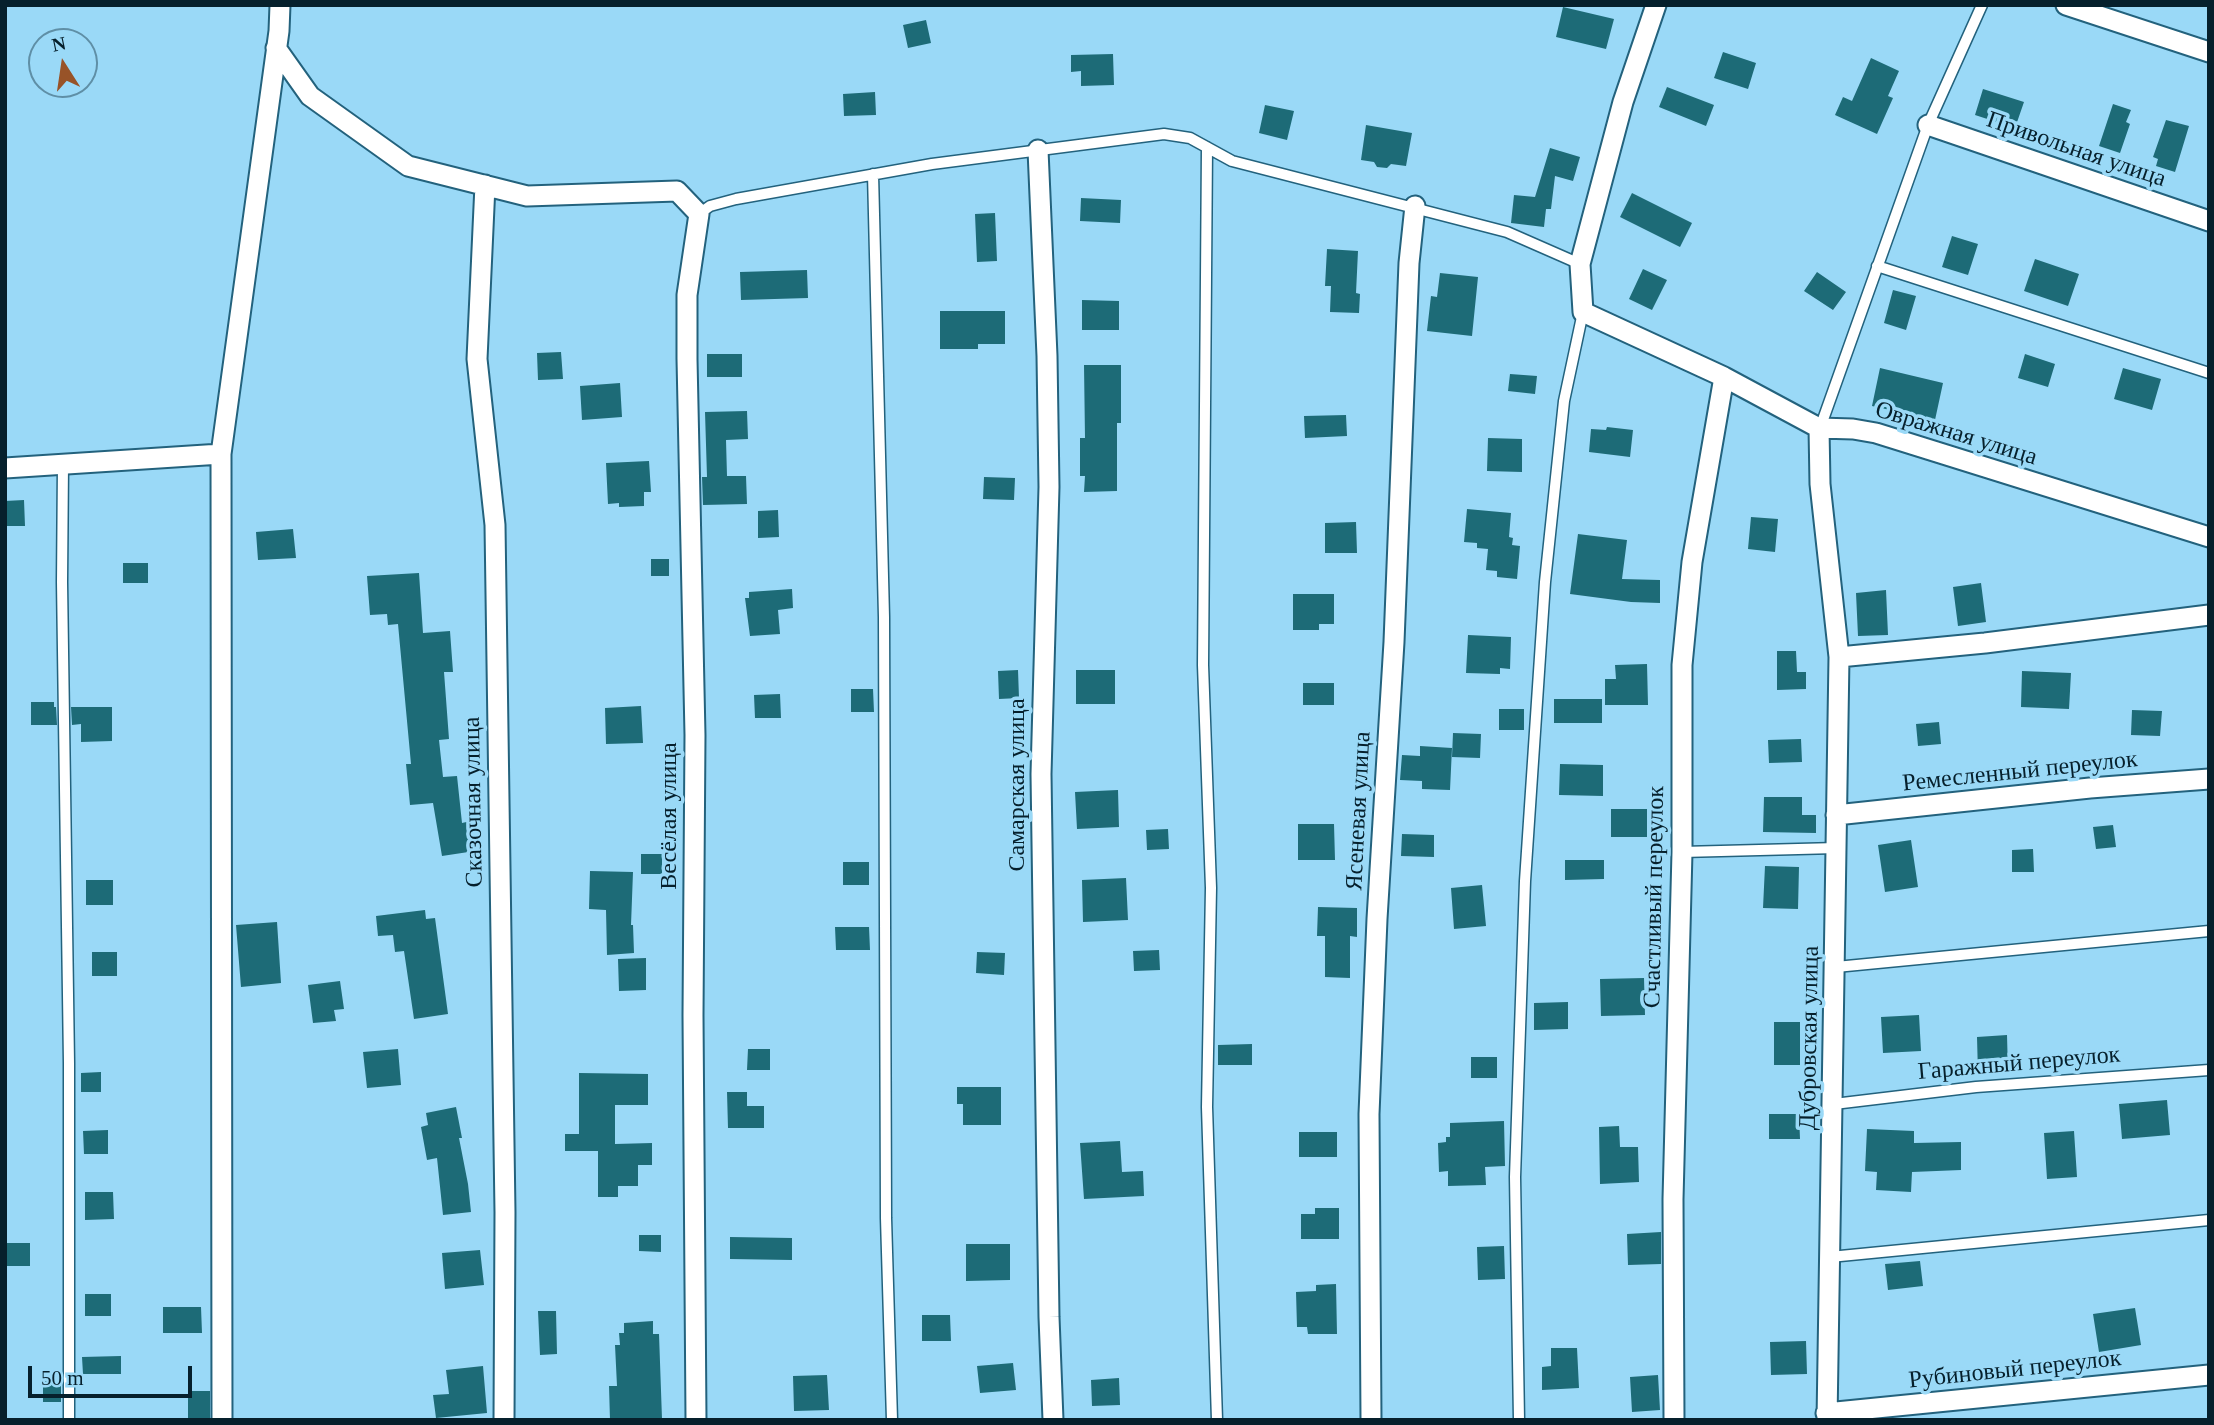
<!DOCTYPE html>
<html>
<head>
<meta charset="utf-8">
<style>
	body { margin:0 }
	#map { position:relative; width:2214px; height:1425px; overflow:hidden; background:#9ad9f7; font-family:Georgia,serif }
	canvas { display:block }
	.frame { position:absolute; inset:0; border:7px solid #06202c; pointer-events:none }
	.north { position:absolute; left:28px; top:28px; width:70px; height:70px; box-sizing:border-box; background:#9ad9f7; border:2px solid #5f8fa6; border-radius:50%; rotate:348deg; font-size:19px; font-weight:700; line-height:28px; text-align:center; color:#06202c }
	.north::after { content:''; display:block; margin:auto; width:24px; height:32px; background:#985328; clip-path:polygon(50% 0,100% 100%,50% 72%,0 100%) }
	.scale { position:absolute; left:28px; top:1366px; width:164px; height:32px; box-sizing:border-box; border:4px solid #06202c; border-top:0; padding-left:9px; font-size:21px; line-height:24px; white-space:nowrap; color:#06202c; -webkit-text-stroke:5px #9ad9f7; paint-order:stroke }
</style>
</head>
<body>
<div id="map">
<canvas width="2214" height="1425"></canvas>
<div class="frame"></div>
<div class="north">N</div>
<div class="scale">50 m</div>
</div>
<script>
const g = document.querySelector('canvas').getContext('2d');
g.lineJoin = 'round';
function paint(path, color) { g.fillStyle = color; g.fill(path, 'evenodd'); }
function stroke(path, color, width, dash) { g.strokeStyle = color; g.lineWidth = width; g.lineCap = dash ? 'butt' : 'round'; g.setLineDash(dash || []); g.stroke(path); }
function drawText(font, color, halo, rows, align = 'center') {
  g.font = font + ' Georgia,serif'; g.lineWidth = 7; g.setLineDash([]); g.textBaseline = 'middle'; g.strokeStyle = halo; g.fillStyle = color; for (const [text, x, y, turn = 0] of rows) {
    g.save(); g.translate(x, y); g.rotate((+turn || 0) * Math.PI / 180); g.textAlign = isNaN(turn) ? turn : align; if (halo) g.strokeText(text, 0, 0); g.fillText(text, 0, 0); g.restore();
  }
}
const building = new Path2D(`
	M1563 7 1614 19 1606 49 1556 37Z
	M926 20 931 43 908 48 903 25Z
	M1723 52 1756 63 1748 89 1714 78Z
	M1113 54 1114 85 1081 86V71L1071 72V55Z
	M1871 58 1899 71 1888 96 1893 98 1877 134 1835 115 1843 97 1852 101Z
	M1667 87 1714 105 1706 126 1659 107Z
	M1983 89 2024 102 2015 128 1975 115Z
	M875 92 876 115 844 116 843 94Z
	M2113 104 2131 110 2126 122 2130 124 2120 153 2099 146Z
	M1265 105 1294 111 1287 140 1259 133Z
	M2166 120 2189 126 2175 172 2156 166 2158 159 2153 157Z
	M1366 125 1412 133 1406 166 1391 164 1387 168 1377 167 1374 162 1361 160Z
	M1550 148 1580 157 1573 181 1555 176 1551 209H1546L1544 227 1511 223 1514 195 1535 197Z
	M1632 193 1692 223 1680 247 1620 217Z
	M1081 198 1121 200 1120 223 1080 221Z
	M995 213 997 261 977 262 975 214Z
	M1952 236 1978 244 1968 275 1942 267Z
	M1327 249 1358 251 1356 293 1360 294 1359 313 1330 312 1331 286H1325Z
	M2035 259 2079 274 2068 306 2024 291Z
	M1643 269 1667 280 1652 310 1629 299Z
	M807 270 808 298 741 300 740 272Z
	M1817 272 1846 292 1833 310 1804 291Z
	M1440 273 1478 277 1472 336 1427 331 1431 296 1437 297Z
	M1893 290 1916 296 1906 330 1884 323Z
	M1082 300 1119 301V330H1082Z
	M940 311H1005V344H978V349H940Z
	M561 352 563 379 538 380 537 353Z
	M707 354H742V377H707Z
	M2025 354 2055 364 2048 387 2018 378Z
	M1084 365H1121V423H1117V491L1084 492 1085 476H1080V438H1085Z
	M1880 368 1943 383 1935 420 1872 406Z
	M2123 368 2161 379 2152 410 2114 399Z
	M1510 374 1537 376 1535 394 1508 391Z
	M620 383 622 417 582 420 580 386Z
	M747 411 748 439 726 440 727 476H746L747 504 703 505 702 477H707L705 412Z
	M1346 415 1347 436 1305 438 1304 416Z
	M1607 427 1633 430 1630 457 1589 452 1591 429 1606 430Z
	M1488 438 1522 439V472L1487 471Z
	M649 461 651 492H644V506L619 507V503L608 504 606 463Z
	M984 477 1015 478 1014 500 983 499Z
	M24 500 25 526H5V501Z
	M1467 509 1511 513 1509 537 1513 538 1512 545 1520 546 1517 579 1497 577V571L1486 570 1488 549 1477 548V543L1464 542Z
	M778 510 779 537 758 538V511Z
	M1751 517 1778 519 1775 552 1748 549Z
	M1356 522 1357 553H1325V523Z
	M293 529 296 558 258 560 256 532Z
	M1578 534 1627 540 1622 579 1660 580V603L1631 602 1570 594Z
	M651 559H669V576H651Z
	M123 563H148V583H123Z
	M419 573 423 633 450 631 453 672H444L449 739 439 740 443 777 457 776 462 823 471 821 475 851 442 856 433 803 410 805 406 764H411L398 624 388 625 387 614 370 615 367 576Z
	M1981 583 1986 622 1958 626 1953 587Z
	M792 589 793 608 778 610 780 634 750 636 745 598H749V592Z
	M1886 590 1888 635 1858 636 1856 593Z
	M1293 594H1334V624H1319V630H1293Z
	M1468 635 1511 637 1510 669 1500 668V674L1466 673Z
	M1777 651H1796L1797 672H1806V689L1777 690Z
	M1647 664 1648 705H1605V679H1616L1615 665Z
	M1018 670 1019 698 999 699 998 671Z
	M1076 670H1115V704H1076Z
	M2022 671 2071 673 2069 709 2021 707Z
	M1303 683H1334V705H1303Z
	M851 689H873L874 712H851Z
	M780 694 781 718H755L754 695Z
	M1554 699H1602V723H1554Z
	M31 702H54V707H56L57 725H31Z
	M641 706 643 743 606 744 605 708Z
	M71 707H112V741L81 742V724L72 725Z
	M1499 709H1524V730H1499Z
	M2132 710 2162 711 2160 736 2131 735Z
	M1939 722 1941 744 1918 746 1916 724Z
	M1453 733 1481 734 1480 758 1452 757Z
	M1801 739 1802 762 1769 763 1768 740Z
	M1420 746 1452 748 1450 790 1422 789V781L1400 780 1402 755 1420 756Z
	M1560 764 1603 765V796L1559 795Z
	M1118 790 1119 827 1077 829 1075 792Z
	M1764 797H1802V815H1816V833L1763 832Z
	M1611 809H1647V837H1611Z
	M1298 824H1334L1335 860H1298Z
	M2113 825 2116 847 2096 849 2093 827Z
	M1168 829 1169 849 1147 850 1146 830Z
	M1402 834 1434 835V857L1401 856Z
	M1911 840 1918 887 1885 892 1878 845Z
	M2033 849 2034 872H2012V850Z
	M641 854H662V874H641Z
	M1565 860H1604V879L1565 880Z
	M843 862H869V885H843Z
	M1765 866 1799 867 1798 909 1763 908Z
	M590 871 633 872 631 925H633L634 953 607 955 606 910 589 909Z
	M1126 878 1128 920 1083 922 1082 880Z
	M86 880H113V905H86Z
	M1482 885 1486 926 1454 929 1451 888Z
	M1318 907 1357 908V937L1350 936V978L1325 977V936H1317Z
	M425 910 426 919 435 918 448 1014 414 1019 404 951 395 952 393 935 378 936 376 916Z
	M277 922 281 983 241 987 236 925Z
	M835 927H869L870 950H836Z
	M1159 950 1160 970 1134 971 1133 951Z
	M92 952H117V976H92Z
	M977 952 1005 953 1004 975 976 973Z
	M646 958V990L619 991 618 959Z
	M1644 978 1645 1015 1601 1016 1600 979Z
	M340 981 344 1009 334 1010 336 1021 313 1023 308 985Z
	M1568 1002V1029L1534 1030V1003Z
	M1919 1015 1921 1051 1883 1053 1881 1017Z
	M1774 1022H1800V1065H1774Z
	M2007 1035 2008 1072 1978 1074 1977 1037Z
	M1252 1044V1065H1218V1045Z
	M398 1049 401 1085 367 1088 363 1052Z
	M748 1049H770V1070H747Z
	M1471 1057H1497V1078H1471Z
	M101 1072V1092H81V1073Z
	M579 1073 648 1074V1105H615V1144L652 1143V1165H638V1186H618V1197H598V1151H565V1134H579Z
	M957 1087H1001V1125H963V1104H957Z
	M727 1092H747V1106H764V1128H728Z
	M2167 1100 2170 1135 2122 1139 2119 1104Z
	M456 1107 462 1138H459L468 1184 471 1212 443 1215 437 1158 427 1160 421 1127 428 1125 426 1113Z
	M1769 1114H1799L1800 1139H1769Z
	M1504 1121 1505 1166 1485 1167 1486 1185 1448 1186V1171L1439 1172 1438 1143 1446 1142V1137H1450V1123Z
	M1619 1126 1620 1147H1638L1639 1182 1600 1184 1599 1127Z
	M1867 1129 1914 1131V1143L1961 1142V1170L1912 1172 1911 1192 1876 1190 1877 1172 1865 1171Z
	M108 1130V1154H84L83 1131Z
	M2074 1131 2077 1177 2047 1179 2044 1133Z
	M1299 1132H1337V1157H1299Z
	M1120 1141 1122 1172 1143 1171 1144 1196 1084 1199 1080 1143Z
	M85 1192H113L114 1219 85 1220Z
	M1315 1208H1339V1239H1301V1214H1315Z
	M1661 1232V1264L1628 1265 1627 1234Z
	M639 1235H661V1252L639 1251Z
	M730 1237 792 1238V1260L730 1259Z
	M5 1243H30V1266H5Z
	M966 1244H1010V1280L966 1281Z
	M1504 1246 1505 1279 1478 1280 1477 1247Z
	M480 1250 484 1285 445 1289 442 1253Z
	M1920 1261 1923 1286 1888 1290 1885 1264Z
	M1336 1284 1337 1334H1308L1307 1327H1297L1296 1292 1316 1291V1285Z
	M85 1294H111V1316H85Z
	M163 1307H201L202 1333H163Z
	M2135 1308 2141 1345 2099 1352 2093 1314Z
	M538 1311H556L557 1354 540 1355Z
	M922 1315H950L951 1341H922Z
	M653 1321V1334H659L662 1419 610 1420 609 1386H617L615 1345H620L619 1333H624V1323Z
	M1806 1341 1807 1374 1771 1375 1770 1342Z
	M1551 1348H1577L1579 1388 1542 1390V1367L1551 1366Z
	M121 1356V1374H83L82 1357Z
	M1013 1363 1016 1390 980 1393 977 1366Z
	M483 1366 487 1413 436 1418 433 1395 449 1394 446 1370Z
	M827 1375 829 1410 794 1411 793 1376Z
	M1658 1375 1660 1410 1632 1412 1630 1377Z
	M1119 1378 1120 1405 1092 1406 1091 1380Z
	M43 1381H61V1402H43Z
	M188 1391H210V1420H188Z`);
const service = new Path2D(`
	M1207 147 1203 665 1211 888 1207 1107 1217 1420
	M873 174 884 617 886 1218 892 1420
	M699 214 710 206 736 199 932 164 1164 134 1190 138 1232 161 1507 232 1580 264
	M1877 266 2209 373
	M1820 428 1928 125 1982 5
	M63 464 62 582 69 1063V1420
	M1682 852 1837 848
	M1836 967 2209 931
	M1834 1104 1976 1087 2209 1070
	M1830 1257 2209 1220
	M1519 1420 1515 1177 1525 881 1545 582 1564 401 1583 312`);
const minor = new Path2D(`
	M1656 5 1623 102 1580 264 1583 312 1724 377 1819 428 1853 429 1876 433 2209 537
	M2066 5 2209 52
	M276 48 310 96 408 166 527 196 677 191 699 214 687 295V359L695 735 693 1015 696 1420
	M1928 125 2209 221
	M1038 150 1047 356 1049 487 1041 774 1049 1317 1053 1420
	M485 185 477 359 495 525 505 1212 504 1420
	M1819 428 1820 484 1839 657 1827 1420
	M5 468 221 454
	M1839 657 1985 643 2209 615
	M1836 815 2090 788 2209 779
	M1826 1413 2209 1375
	M222 1420 221 454 279 31 280 5
	M1371 1420 1369 1114 1377 919 1394 642 1409 263 1415 206
	M1674 1420 1673 1199 1682 852V665L1692 562 1724 377`);
const streetNames = [
	["Привольная улица",2076,150,19],
	["Овражная улица",1956,434,17],
	["Ремесленный переулок",2020,772,-6],
	["Самарская улица",1018,785,-90],
	["Сказочная улица",474,802,-91],
	["Ясеневая улица",1359,811,-87],
	["Весёлая улица",670,816,-90],
	["Счастливый переулок",1655,897,-89],
	["Дубровская улица",1810,1038,-89],
	["Гаражный переулок",2019,1064,-5],
	["Рубиновый переулок",2015,1370,-6]
];
paint(building, '#1d6b77');
stroke(service, '#23627d', 13);
stroke(minor, '#23627d', 23);
stroke(service, '#fff', 10);
stroke(minor, '#fff', 19);
drawText('24px', '#06202c', '#9ad9f7', streetNames);
</script>
</body>
</html>
